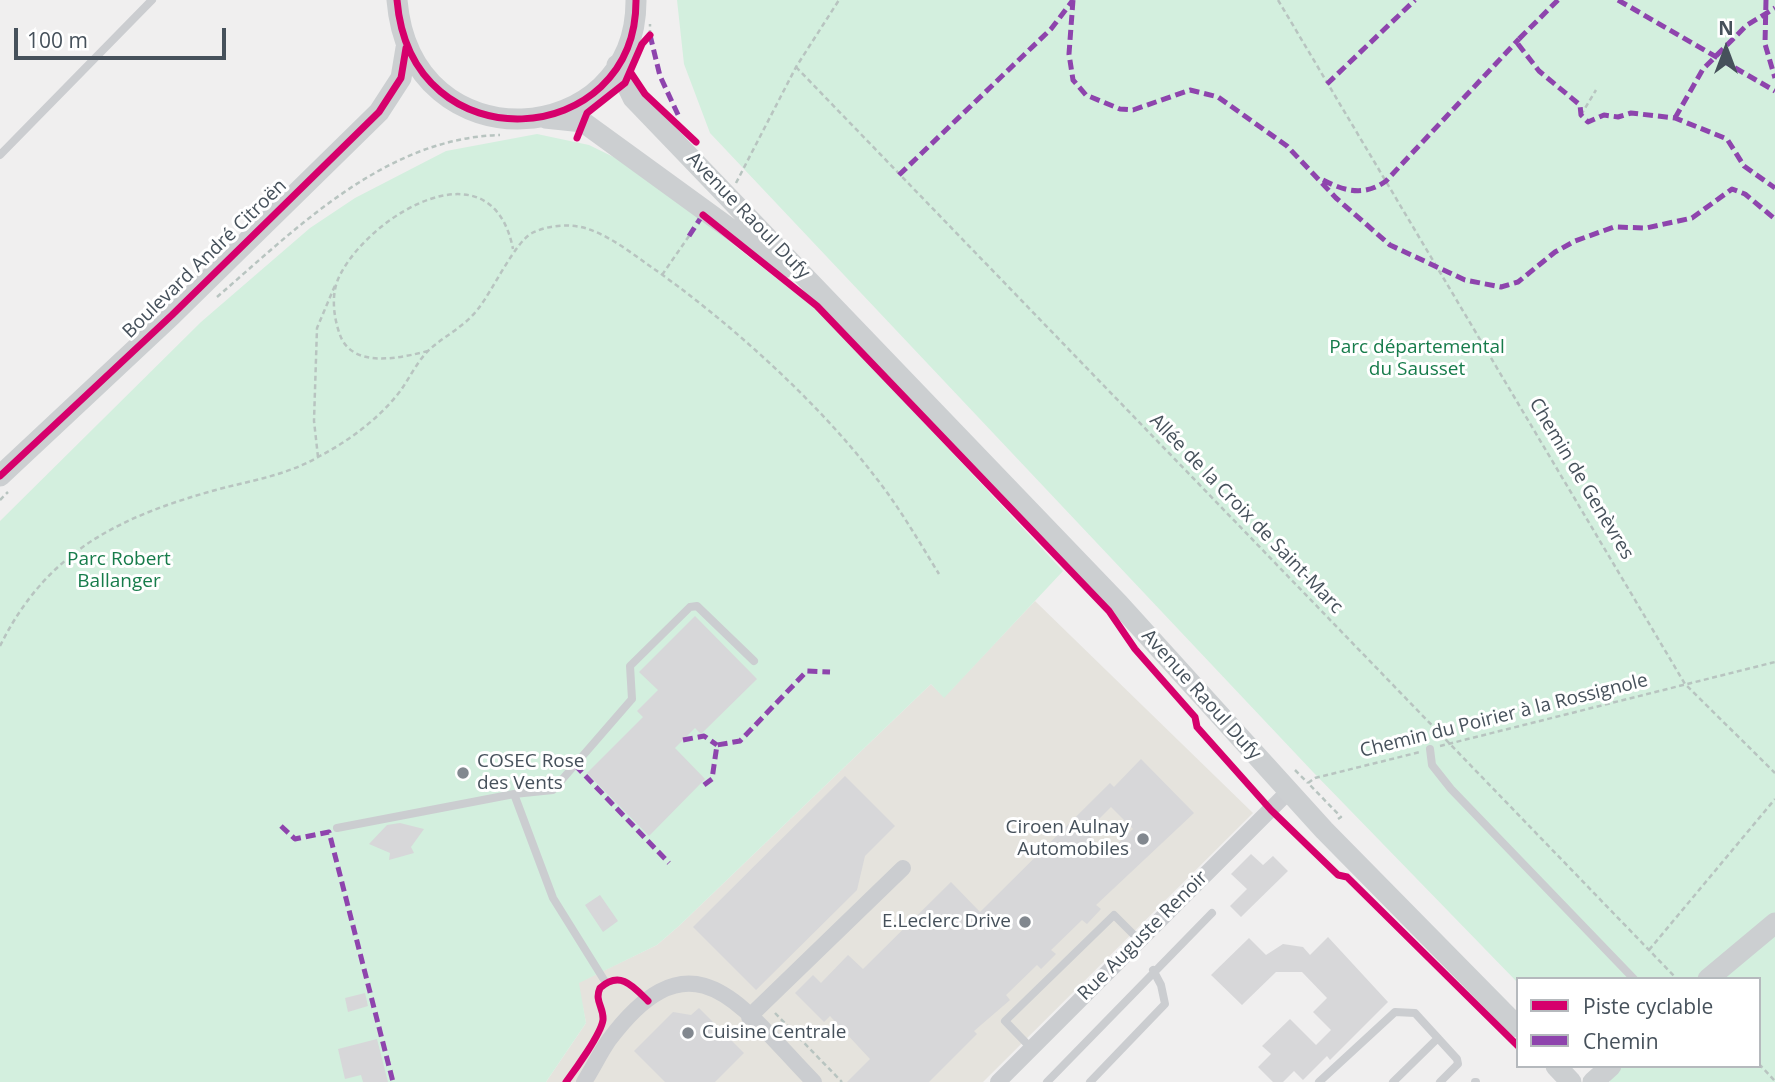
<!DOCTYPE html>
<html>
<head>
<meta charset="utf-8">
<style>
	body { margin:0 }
	#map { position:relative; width:1775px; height:1082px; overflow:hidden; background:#f0efef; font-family:"Open Sans",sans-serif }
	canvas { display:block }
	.legend { position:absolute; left:1516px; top:977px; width:245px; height:91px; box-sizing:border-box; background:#fff; border:2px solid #b5b9bd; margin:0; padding:9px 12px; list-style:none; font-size:21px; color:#46515b }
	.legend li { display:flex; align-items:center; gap:14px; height:35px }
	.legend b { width:35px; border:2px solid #b5b9bd }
	.north { position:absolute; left:1691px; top:14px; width:70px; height:70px; -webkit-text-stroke:5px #fff; paint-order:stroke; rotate:0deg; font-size:19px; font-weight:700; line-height:28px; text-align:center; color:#46515b }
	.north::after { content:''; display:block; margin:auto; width:24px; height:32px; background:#46515b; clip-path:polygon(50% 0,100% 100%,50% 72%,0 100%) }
	.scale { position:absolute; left:14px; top:28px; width:212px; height:32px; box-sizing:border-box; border:4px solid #46515b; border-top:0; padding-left:9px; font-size:21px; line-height:24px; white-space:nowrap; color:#46515b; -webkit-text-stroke:5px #fff; paint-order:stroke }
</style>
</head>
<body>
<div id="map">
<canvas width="1775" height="1082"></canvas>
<ul class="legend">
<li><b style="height:9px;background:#d6006c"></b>Piste cyclable</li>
<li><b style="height:9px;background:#8e44ad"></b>Chemin</li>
</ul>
<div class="north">N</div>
<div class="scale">100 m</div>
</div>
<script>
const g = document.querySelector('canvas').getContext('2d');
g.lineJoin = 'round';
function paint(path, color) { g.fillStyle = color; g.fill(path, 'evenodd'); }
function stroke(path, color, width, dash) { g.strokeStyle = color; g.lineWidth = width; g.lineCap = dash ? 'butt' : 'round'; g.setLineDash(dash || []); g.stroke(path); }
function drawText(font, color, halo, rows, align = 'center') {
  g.font = font + ' "Open Sans",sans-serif'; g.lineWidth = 6; g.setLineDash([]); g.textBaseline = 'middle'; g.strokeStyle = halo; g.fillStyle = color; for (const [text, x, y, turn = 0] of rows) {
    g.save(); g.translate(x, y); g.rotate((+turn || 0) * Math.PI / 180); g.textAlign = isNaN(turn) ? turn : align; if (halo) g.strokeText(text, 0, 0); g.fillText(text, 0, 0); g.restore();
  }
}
const commercial = new Path2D(`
	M1035 601 1253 813 983 1082H546L586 1023 578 983 657 945 680 925 931 684 944 697Z`);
const green = new Path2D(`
	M677 0H1775V1082H1610L1597 1066H1759V979H1518V983L1313 772 710 133 684 64Z
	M537 134 589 145 632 166 821 313 1063 571 944 698 931 684 680 925 657 945 579 983 586 1023 546 1082H0V521L201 322 310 228 355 198 446 151Z`);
const building = new Path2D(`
	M695 616 757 679 701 734 695 728 675 748 705 779 649 836 587 773 643 717 637 711 658 690 639 672Z
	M1141 759 1194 813 1096 905 1101 909 1087 924 1082 920 1051 950 1056 954 1041 969 1037 965 1006 995 1010 1000 974 1031 977 1034 929 1082H847L870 1059 830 1016 824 1022 795 993 813 975 821 983 848 955 863 969 951 882 980 912 1110 783 1114 787ZM1111 807 1133 829 1107 854 1086 832Z
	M845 776 895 826 865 856 857 890 756 990 693 927Z
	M400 823 424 829 411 847 414 853 389 860 390 853 369 844 387 825Z
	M1251 854 1263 865 1273 856 1288 871 1241 917 1230 906 1247 889 1231 874Z
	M600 895 618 921 603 932 585 905Z
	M1328 937 1388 1002 1330 1060 1327 1056 1303 1080 1294 1071 1283 1082H1273L1258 1067 1271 1054 1262 1046 1290 1019 1316 1045 1331 1030 1313 1012 1327 998 1302 972H1276L1242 1005 1211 975 1249 938 1266 955 1283 944 1303 947 1310 955Z
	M365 993 368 1006 348 1012 345 998Z
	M699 1008 744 1053 715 1082H665L634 1051 673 1012 691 1015Z
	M377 1039 388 1082H363L361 1075 345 1079 338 1049Z`);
const path = new Path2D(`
	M1278 0 1685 684 1775 773
	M650 35V24
	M796 67 1677 979
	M1581 115 1596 90
	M736 183 796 67 839 0
	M662 275 689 236
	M217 297C298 227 386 138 500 135
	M428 351C400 358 350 370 339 332 333 314 331 292 340 275 371 214 492 142 513 249
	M318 457 314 421 317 328 336 283
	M0 500 8 492
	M0 646C48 549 123 515 223 488 255 480 289 474 318 457 349 441 380 418 401 390 410 377 418 360 430 349 446 335 465 326 478 309 493 290 515 242 532 233 548 225 571 223 588 229 609 236 629 251 647 264 725 318 815 399 873 474 898 505 918 540 939 574
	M1440 746 1775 662
	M1295 770 1308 783
	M1338 819 1341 817 1308 783 1315 778 1420 752
	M1649 950 1775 799
	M775 1013 842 1082
	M1759 1064 1775 1081`);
const lane = new Path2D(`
	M0 155 152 0
	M1430 749 1432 765 1451 789 1634 979
	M514 794 553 790 632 699 630 666 690 607 697 606 754 661
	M337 828 514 794 553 898 606 983
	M1031 1048 1005 1021 1114 915 1138 939
	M1047 1082 1212 913
	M1090 1082 1165 1004 1161 985 1153 970
	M1319 1082 1395 1012 1415 1013 1457 1059 1458 1064 1440 1082
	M1393 1082 1438 1038
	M1475 1082H1476`);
const street = new Path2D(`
	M749 1017 903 868
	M584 1082C593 1068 600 1053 609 1040 695 925 743 1010 814 1082
	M998 1082 1288 792`);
const secondary = new Path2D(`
	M397 0C411 167 637 150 636 0
	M617 65 633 98 1119 604 1324 830 1518 1027
	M545 118 583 122 784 268
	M0 476 172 315 379 112 401 78 406 48
	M1708 979 1775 923
	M1556 1066 1571 1082
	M1593 1082 1611 1066`);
const quiet = new Path2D(`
	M1073 0 1069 54 1073 80 1086 95 1120 109 1133 110 1190 90 1218 97 1287 146 1336 198 1390 245 1465 280 1501 287 1518 282 1555 252 1575 241 1614 227 1646 228 1692 218 1732 189 1745 194 1775 219
	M1558 0 1519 39 1518 44 1539 71 1580 105 1581 115 1588 122 1604 115 1618 117 1631 113 1675 118 1727 139 1744 166 1775 188
	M1618 0 1775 91
	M1766 0 1765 44 1775 78
	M650 35 660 76 680 119
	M1327 84 1415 0
	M1675 118 1703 69 1747 25 1775 8
	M899 175 1051 29 1073 0
	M1323 180C1346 192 1365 196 1386 181L1519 39
	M689 236 700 219
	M683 740 704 736 717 745
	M575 765 669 863
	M704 785 712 779 717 745 740 741 807 671 830 672
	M281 826 295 839 329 832 393 1082`);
const cycleway = new Path2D(`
	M397 0C411 167 637 150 636 0
	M631 73 645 94 696 142
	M577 138 587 113 625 83 642 44 650 35
	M703 215 817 306 1109 611 1135 649 1195 717 1197 727 1271 810 1338 875 1347 877 1518 1046
	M0 476 172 315 379 112 401 78 406 48
	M566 1082C575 1070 601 1034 603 1020 604 1007 594 1001 600 988 620 970 633 986 648 1001`);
const markers = [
	[463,773,7,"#82888f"],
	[1143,839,7,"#82888f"],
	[1025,922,7,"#82888f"],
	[688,1033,7,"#82888f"]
];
const streetNames = [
	["Avenue Raoul Dufy",748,216,46],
	["Boulevard André Citroën",205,259,-44],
	["Chemin de Genèvres",1581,479,59],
	["Allée de la Croix de Saint-Marc",1246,514,46],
	["Avenue Raoul Dufy",1201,695,48],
	["Chemin du Poirier à la Rossignole",1504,716,-14],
	["Rue Auguste Renoir",1143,936,-45]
];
const parkNames = [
	["Parc départemental",1417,348],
	["du Sausset",1417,370],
	["Parc Robert",119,560],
	["Ballanger",119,582]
];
const poiNames = [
	["COSEC Rose",477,762],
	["des Vents",477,784],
	["Ciroen Aulnay",1129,828,"right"],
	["Automobiles",1129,850,"right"],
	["E.Leclerc Drive",1011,922,"right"],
	["Cuisine Centrale",702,1033]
];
paint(commercial, '#e5e3dd');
paint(green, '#d3efde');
paint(building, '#d7d7d9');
stroke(path, '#b8c4c0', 2.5, [5, 3.5]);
stroke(lane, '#cbcdd0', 8);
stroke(street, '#cbcdd0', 16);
stroke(secondary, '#cccfd1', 21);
stroke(quiet, '#8e44ad', 5, [10, 5]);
stroke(cycleway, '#d6006c', 7);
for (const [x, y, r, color] of markers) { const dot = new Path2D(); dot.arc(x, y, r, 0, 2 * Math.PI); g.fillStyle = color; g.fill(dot); stroke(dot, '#fff', 2.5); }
drawText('19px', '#46515b', '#fff', streetNames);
drawText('19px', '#177c4b', '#fff', parkNames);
drawText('19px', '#46515b', '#fff', poiNames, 'left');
</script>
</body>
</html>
